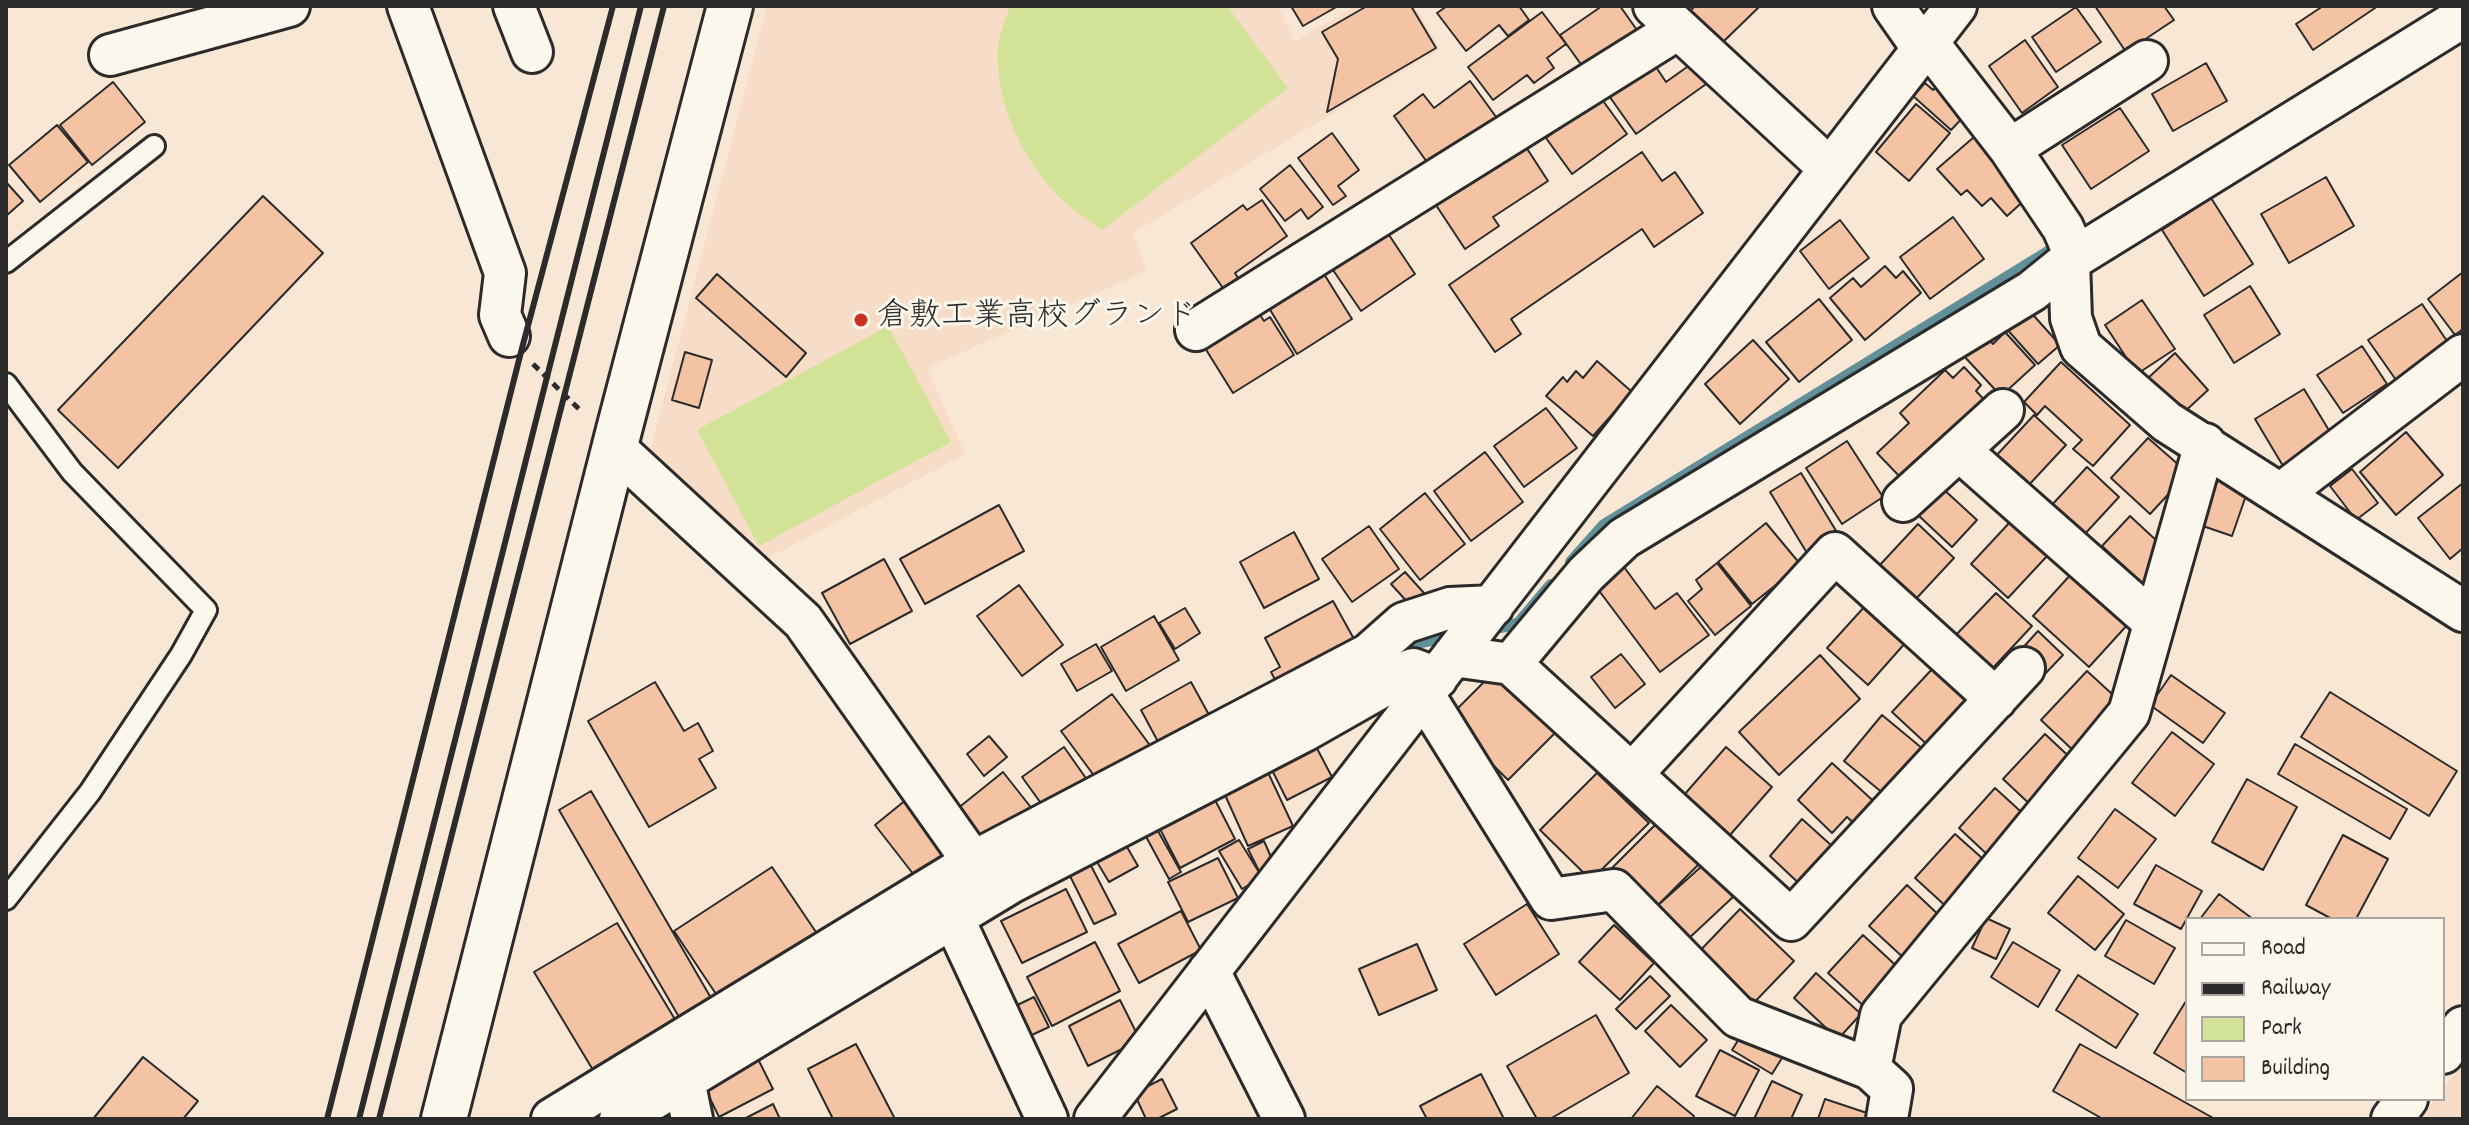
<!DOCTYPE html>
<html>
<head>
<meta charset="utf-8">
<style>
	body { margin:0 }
	#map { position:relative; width:2469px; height:1125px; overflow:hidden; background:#f9e7d6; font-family:Dekko,sans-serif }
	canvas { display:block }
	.frame { position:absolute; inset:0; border:8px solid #2b2b2b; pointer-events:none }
	.legend { position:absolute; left:2185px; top:917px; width:260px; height:184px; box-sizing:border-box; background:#fbf7ec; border:2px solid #a8a59f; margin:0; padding:10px 14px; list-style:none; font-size:24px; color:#2b2b2b }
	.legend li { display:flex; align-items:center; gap:16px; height:40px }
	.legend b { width:40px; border:2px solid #a8a59f }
</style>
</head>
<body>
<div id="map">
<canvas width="2469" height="1125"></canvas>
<div class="frame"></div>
<ul class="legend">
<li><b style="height:10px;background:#fbf7ec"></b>Road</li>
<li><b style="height:10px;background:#2b2b2b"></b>Railway</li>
<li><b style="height:22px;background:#d2e397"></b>Park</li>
<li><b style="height:22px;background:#f3c3a3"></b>Building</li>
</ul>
</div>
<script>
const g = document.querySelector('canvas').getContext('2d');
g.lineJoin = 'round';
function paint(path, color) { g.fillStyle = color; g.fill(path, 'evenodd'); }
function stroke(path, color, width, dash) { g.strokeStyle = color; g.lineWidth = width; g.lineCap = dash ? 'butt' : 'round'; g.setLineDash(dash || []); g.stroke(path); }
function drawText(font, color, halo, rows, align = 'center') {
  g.font = font + ' Dekko,"Klee One",sans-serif'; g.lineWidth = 6; g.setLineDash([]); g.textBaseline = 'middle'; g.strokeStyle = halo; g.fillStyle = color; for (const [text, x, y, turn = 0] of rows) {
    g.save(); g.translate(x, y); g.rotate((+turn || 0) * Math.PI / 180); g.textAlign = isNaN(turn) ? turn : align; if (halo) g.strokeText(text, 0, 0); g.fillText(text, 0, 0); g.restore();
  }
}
const built = new Path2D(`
	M767 6H1278L1295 41 1356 6H1415L1440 49 1133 233 1147 271 927 368 965 454 766 559 650 452Z
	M2463 1063V1119H2420L2435 1099H2443V1089Z`);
const green = new Path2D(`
	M1010 6H1227L1288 88 1102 230C1087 219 1070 208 1057 195 1021 156 995 102 998 48 999 34 1006 19 1010 6Z
	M888 326 951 442 759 546 697 430Z`);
const stream = new Path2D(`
	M1571 562 1604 525 2064 242
	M1488 629 1518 624 1551 585
	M1395 660 1415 643 1458 635`);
const building = new Path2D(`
	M1291 6H1338L1303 26Z
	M1367 6H1411L1436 48 1327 112 1338 59 1322 32Z
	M1447 6H1519L1529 20 1508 36 1499 25 1466 51 1437 13Z
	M1602 6H1620L1639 33 1585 70 1560 35Z
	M1695 6H1760L1722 43 1690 11Z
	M2095 6H2164L2174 20 2126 52Z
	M2323 6H2378L2313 50 2296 24Z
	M2076 7 2101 42 2056 72 2032 37Z
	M1542 12 1566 44 1547 58 1554 68 1534 83 1527 75 1493 100 1468 67Z
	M2025 40 2058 87 2022 113 1989 66Z
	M1652 61 1666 82 1694 62 1709 82 1636 134 1607 93Z
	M2206 63 2227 101 2173 131 2152 94Z
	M1470 81 1499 121 1432 169 1394 116 1423 94 1434 108Z
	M113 82 145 122 92 165 60 125Z
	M1925 83 1933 90 1939 84 1968 112 1951 130 1913 96Z
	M1601 98 1627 134 1572 174 1546 138Z
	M1916 104 1950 133 1909 181 1876 152Z
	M2120 108 2149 151 2091 189 2062 145Z
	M57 125 88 162 40 202 9 165Z
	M1332 133 1359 170 1338 186 1346 196 1333 205 1298 158Z
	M1974 137 2028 197 2007 216 1991 198 1982 206 1967 190 1961 195 1937 169Z
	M1526 147 1548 181 1493 217 1499 226 1465 249 1434 202 1466 181 1469 185Z
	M1642 152 1662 181 1675 172 1703 213 1654 247 1642 229 1511 319 1521 334 1495 352 1449 285Z
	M1290 165 1323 207 1308 219 1301 209 1285 221 1260 189Z
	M2326 177 2354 226 2289 263 2261 214Z
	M6 182 23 201 6 216Z
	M263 196 323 253 118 468 58 410Z
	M2211 198 2253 264 2204 296 2162 230Z
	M1262 200 1287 236 1235 273 1238 278 1223 288 1191 243 1243 205 1247 210Z
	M1953 217 1984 259 1930 299 1900 257Z
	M1840 220 1869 258 1829 289 1800 251Z
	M1387 232 1415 274 1361 311 1333 270Z
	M1885 266 1896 278 1903 271 1921 293 1865 340 1830 298 1853 278 1861 287Z
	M2463 272V329L2455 335 2428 299Z
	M717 274 806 353 786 377 696 298Z
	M1324 274 1352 319 1297 354 1269 308Z
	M2250 286 2280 334 2234 363 2204 315Z
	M1819 299 1852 340 1799 382 1766 342Z
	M2142 300 2175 349 2137 374 2105 325Z
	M2422 304 2449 344 2396 380 2368 340Z
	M1254 306 1264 321 1270 317 1294 355 1233 393 1200 340Z
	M2026 307 2060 345 2038 364 2004 326Z
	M2005 332 2035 365 2001 396 1962 354 1984 334 1993 344Z
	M1753 340 1789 379 1740 424 1705 384Z
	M2362 346 2387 384 2343 413 2317 375Z
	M685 352 712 360 699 408 672 400Z
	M2175 353 2208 390 2180 416 2147 379Z
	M1597 361 1632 392 1593 436 1546 396 1563 377 1567 382 1576 371 1583 378Z
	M2061 362 2130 425 2093 466 2073 449 2082 440 2045 406 2037 415 2024 402Z
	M1964 367 1981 385 1976 391 1988 404 1902 479 1877 453 1909 423 1900 413 1945 370 1953 378Z
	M2304 389 2336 442 2286 471 2255 419Z
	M1546 408 1577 448 1524 487 1494 446Z
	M2034 415 2066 445 2027 487 1995 457Z
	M2406 432 2443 475 2396 515 2360 472Z
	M2148 438 2188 473 2150 514 2111 478Z
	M1847 441 1883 497 1842 524 1806 468Z
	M1485 452 1523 502 1471 541 1434 491Z
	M2087 467 2119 497 2083 536 2050 507Z
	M2352 469 2378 503 2356 520 2330 486Z
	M2216 472 2250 484 2232 536 2197 524Z
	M1801 473 1838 534 1807 553 1770 492Z
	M2463 483V548L2450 559 2418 518Z
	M1941 487 1977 520 1952 547 1917 514Z
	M1425 493 1465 544 1420 580 1380 529Z
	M999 505 1024 551 925 604 900 559Z
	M2130 516 2172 555 2144 585 2102 546Z
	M2011 521 2048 555 2008 598 1971 564Z
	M1766 523 1801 565 1752 604 1718 562Z
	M1918 524 1954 558 1914 601 1878 567Z
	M1369 526 1399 569 1352 602 1322 559Z
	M1294 532 1319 579 1264 608 1240 562Z
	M884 559 912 611 850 644 822 593Z
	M1621 563 1655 609 1677 593 1709 635 1660 672 1594 584Z
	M1717 563 1751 606 1715 635 1688 601 1702 589 1696 580Z
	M1405 572 1424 593 1410 605 1391 584Z
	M2073 572 2129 623 2089 667 2033 616Z
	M1019 585 1063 645 1022 676 977 616Z
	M1996 593 2032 626 1991 670 1954 637Z
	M1333 601 1360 650 1282 693 1271 672 1280 667 1265 638Z
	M1866 605 1907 641 1868 685 1827 648Z
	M1185 608 1200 633 1175 649 1159 623Z
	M1154 616 1179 660 1126 691 1101 647Z
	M2038 631 2063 655 2043 676 2018 653Z
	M1096 644 1112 671 1077 691 1061 664Z
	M1621 654 1645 684 1615 708 1591 677Z
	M1820 655 1860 699 1779 775 1739 732Z
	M1935 666 1970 698 1934 751 1892 712Z
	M2087 671 2124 705 2078 755 2041 720Z
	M1494 672 1555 733 1508 780 1447 719Z
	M2171 675 2225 713 2203 743 2150 705Z
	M655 682 684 731 698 723 713 751 699 759 716 788 649 827 588 721Z
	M1191 682 1214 724 1163 751 1141 710Z
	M2330 692 2457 771 2429 816 2301 737Z
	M1112 694 1152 748 1101 785 1061 731Z
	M1882 715 1929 754 1890 799 1844 761Z
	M2172 732 2214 764 2175 816 2132 783Z
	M2045 734 2077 764 2035 809 2003 779Z
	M989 736 1007 757 984 776 967 754Z
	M1312 739 1332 777 1287 800 1268 762Z
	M2295 744 2407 809 2390 839 2278 774Z
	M1064 747 1090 784 1048 813 1022 777Z
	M1726 747 1772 787 1730 835 1684 795Z
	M1832 763 1882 809 1861 830 1847 817 1832 833 1798 800Z
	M1265 766 1293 826 1248 846 1221 786Z
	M1003 772 1033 810 987 847 957 809Z
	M1597 773 1649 823 1591 880 1540 830Z
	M2247 779 2297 807 2263 870 2212 842Z
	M1995 788 2029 819 1992 859 1959 828Z
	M591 791 711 998 679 1017 559 810Z
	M1212 794 1235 839 1180 868 1157 823Z
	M912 795 959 855 921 884 875 825Z
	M2115 809 2156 839 2118 888 2078 858Z
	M1802 819 1842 855 1808 892 1770 856Z
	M1658 822 1699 864 1647 916 1605 875Z
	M1154 824 1181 872 1169 879 1143 831Z
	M1955 834 1991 866 1950 910 1915 878Z
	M1120 835 1138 866 1109 882 1091 852Z
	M2343 835 2388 859 2356 919H2332L2306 905Z
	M1239 840 1262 877 1242 889 1219 851Z
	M1264 841 1274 864 1259 871 1248 849Z
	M1086 856 1116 914 1094 924 1065 866Z
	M1218 858 1238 898 1188 922 1168 882Z
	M1703 865 1733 897 1686 941 1655 908Z
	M2156 865 2202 891 2181 929 2134 904Z
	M772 867 820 938 722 1003 674 931Z
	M2078 876 2124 914 2095 950 2048 913Z
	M1907 885 1943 919 1906 960 1869 926Z
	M1066 889 1087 932 1022 963 1001 921Z
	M2219 894 2253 919H2200Z
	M1527 904 1559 954 1496 995 1464 944Z
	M1740 909 1794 961 1747 1010 1693 958Z
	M1181 911 1201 950 1139 983 1118 944Z
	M1986 918 2010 929 1996 959 1972 948Z
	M2126 920 2175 948 2154 984 2105 956Z
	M617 923 682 1031 599 1080 534 972Z
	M1614 925 1654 963 1620 1000 1579 962Z
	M1863 935 1904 973 1868 1010 1828 973Z
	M1095 942 1120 991 1052 1026 1027 977Z
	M2013 942 2060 970 2038 1007 1991 977Z
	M1417 944 1437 990 1379 1015 1359 969Z
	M1816 973 1861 1014 1838 1039 1794 998Z
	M2078 975 2138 1014 2116 1048 2056 1010Z
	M1650 976 1670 996 1636 1029 1616 1009Z
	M1034 997 1049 1027 1021 1040 1007 1010Z
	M1120 1000 1140 1040 1088 1066 1069 1026Z
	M2186 1001 2187 1002V1073L2154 1053Z
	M1671 1005 1707 1040 1680 1067 1645 1031Z
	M1596 1015 1629 1073 1550 1119H1537L1507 1066Z
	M1742 1034 1782 1058 1772 1074 1732 1050Z
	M856 1044 895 1119H833L808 1069Z
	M2080 1044 2215 1119H2103L2053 1091Z
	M1720 1050 1759 1070 1735 1116 1696 1096Z
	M143 1057 198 1101 183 1119H93Z
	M757 1057 773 1089 719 1117 703 1084Z
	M1481 1074 1504 1119H1427L1420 1106Z
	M1162 1079 1177 1109 1157 1119H1146L1134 1093Z
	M1772 1081 1802 1095 1791 1119H1754Z
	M1657 1086 1694 1116 1692 1119H1631Z
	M1825 1099 1876 1116 1875 1119H1818Z
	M773 1104 780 1119H744Z`);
const path = new Path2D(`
	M533 364 580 410`);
const lane = new Path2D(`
	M6 262 154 146
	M6 384 72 472 206 610 181 655 90 792 6 899`);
const street = new Path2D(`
	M408 6 505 273 500 315 509 336
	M514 6 532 52
	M1654 6 1830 169
	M1893 6 1923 49
	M1928 43 2010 149 2063 228 2072 249 2069 261 2071 318 2081 347 2167 422 2463 611
	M110 55 289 6
	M2010 149 2147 61
	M1196 330 1678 29
	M615 448 803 621 973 862
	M1959 450 2154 622
	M2282 493 2463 355
	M1903 501 2003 410
	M1453 656 1511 664 1586 574 1624 538 2032 291 2069 261 2463 17
	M1511 664 1791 920 2024 668
	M1424 695 1551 899 1614 890 1738 1017 1870 1069 1881 1015 2129 713 2205 444
	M1632 774 1835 553 1996 699
	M942 894 1047 1119
	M1209 971 1284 1119
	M2443 1053 2463 1027
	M1870 1069 1892 1089 1887 1119
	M684 1080 692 1119
	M552 1119 973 862 1369 654 1404 623 1450 608 1493 606
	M620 1119 1012 882 1304 731 1413 669 1437 678
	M1095 1119 1956 6
	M2392 1119 2407 1099`);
const secondary = new Path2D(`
	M444 1119 619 430 730 6`);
const rail = new Path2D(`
	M327 1119 521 352 613 6
	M359 1119 641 6
	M379 1119 664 6`);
const markers = [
	[861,320,8,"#c8321e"]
];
const poiNames = [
	["倉敷工業高校グランド",877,320]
];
paint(built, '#f7dcc7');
paint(green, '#d2e397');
stroke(stream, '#619099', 12);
paint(building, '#f3c3a3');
stroke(building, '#2b2b2b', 2);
stroke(lane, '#2b2b2b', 26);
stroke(street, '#2b2b2b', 46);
stroke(secondary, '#2b2b2b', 50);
stroke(path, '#2b2b2b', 5, [8, 6]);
stroke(lane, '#fbf7ec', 20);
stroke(street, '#fbf7ec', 40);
stroke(secondary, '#fbf7ec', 44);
stroke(rail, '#2b2b2b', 6);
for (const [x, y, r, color] of markers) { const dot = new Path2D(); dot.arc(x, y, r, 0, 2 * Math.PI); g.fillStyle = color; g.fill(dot); stroke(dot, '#fbf7ec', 3); }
drawText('32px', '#2b2b2b', '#fbf7ec', poiNames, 'left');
</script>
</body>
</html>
